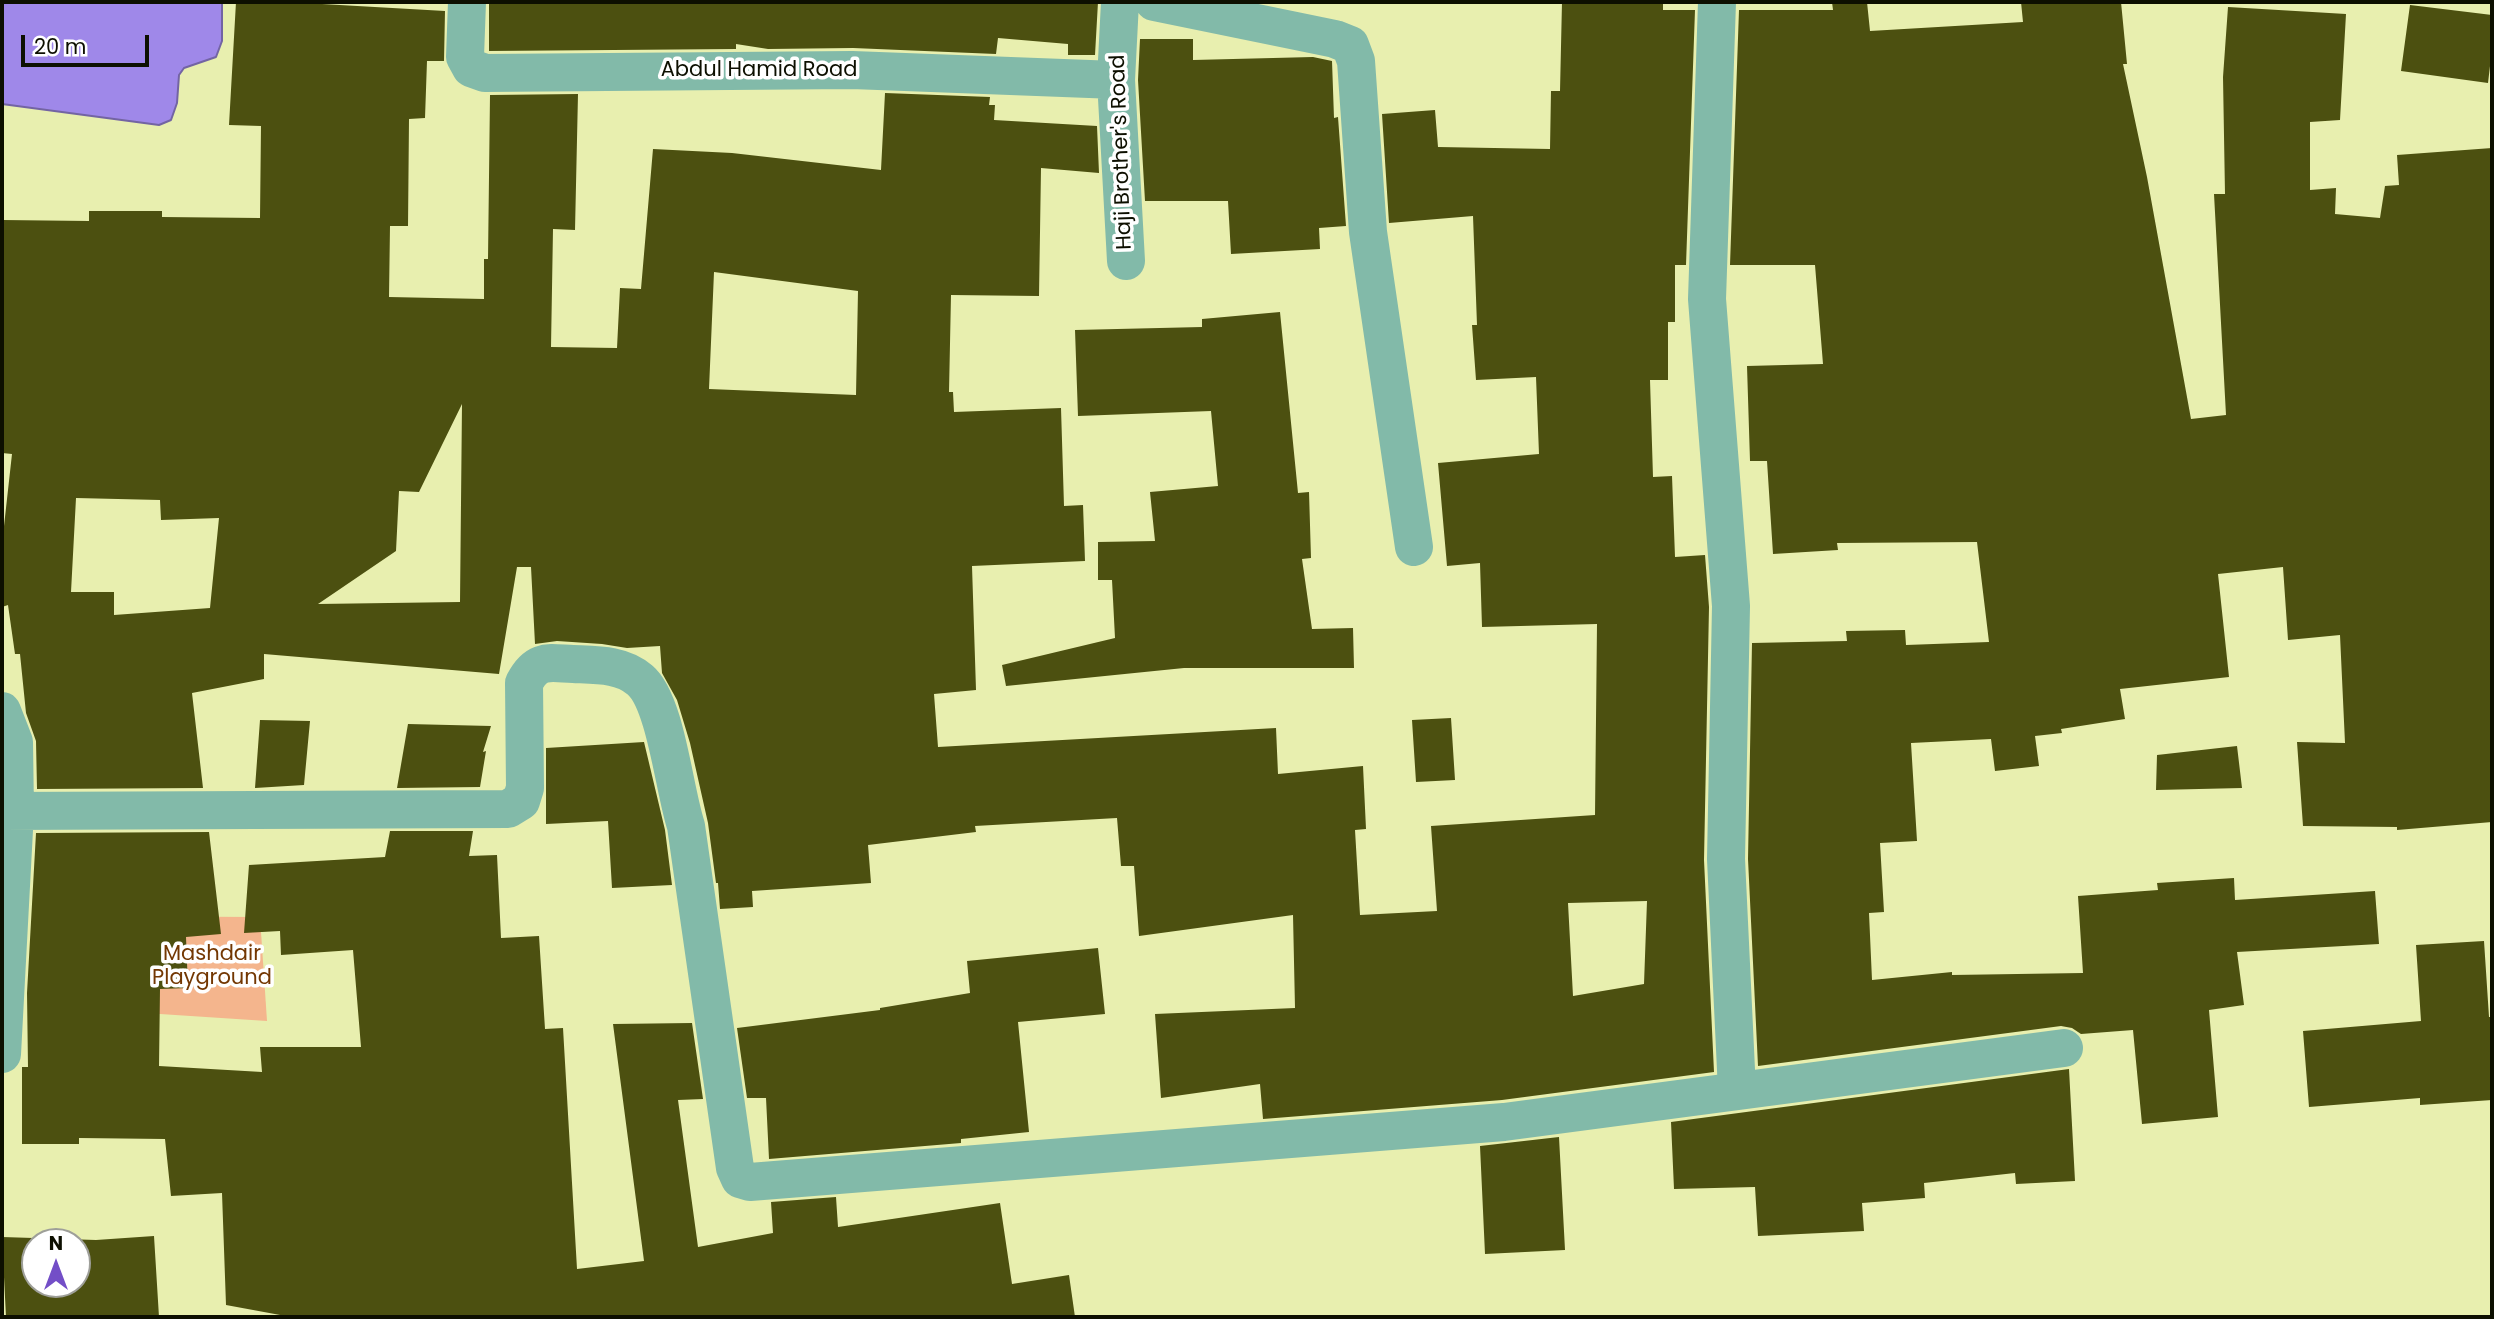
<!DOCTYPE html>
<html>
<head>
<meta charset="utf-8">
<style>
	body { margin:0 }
	#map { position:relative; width:2494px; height:1319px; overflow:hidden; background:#e8efaf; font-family:Poppins,sans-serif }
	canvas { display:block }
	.frame { position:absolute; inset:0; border:4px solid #0d0f00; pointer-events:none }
	.north { position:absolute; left:21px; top:1228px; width:70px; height:70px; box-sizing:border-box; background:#fff; border:2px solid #9e9f99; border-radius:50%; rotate:0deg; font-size:19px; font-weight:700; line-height:28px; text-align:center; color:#0d0f00 }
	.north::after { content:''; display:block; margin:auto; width:24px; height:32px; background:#734ec7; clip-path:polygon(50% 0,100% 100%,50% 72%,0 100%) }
	.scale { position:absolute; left:21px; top:35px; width:128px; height:32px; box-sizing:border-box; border:4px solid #0d0f00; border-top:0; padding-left:9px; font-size:21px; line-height:24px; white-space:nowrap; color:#0d0f00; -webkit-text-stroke:5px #fff; paint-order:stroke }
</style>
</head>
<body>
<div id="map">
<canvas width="2494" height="1319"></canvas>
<div class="frame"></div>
<div class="north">N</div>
<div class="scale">20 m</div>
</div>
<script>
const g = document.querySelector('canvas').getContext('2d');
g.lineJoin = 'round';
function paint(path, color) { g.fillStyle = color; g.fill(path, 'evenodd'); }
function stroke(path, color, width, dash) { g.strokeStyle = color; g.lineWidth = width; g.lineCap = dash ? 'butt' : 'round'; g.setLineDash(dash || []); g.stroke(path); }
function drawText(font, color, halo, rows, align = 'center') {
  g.font = font + ' Poppins,sans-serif'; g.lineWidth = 7; g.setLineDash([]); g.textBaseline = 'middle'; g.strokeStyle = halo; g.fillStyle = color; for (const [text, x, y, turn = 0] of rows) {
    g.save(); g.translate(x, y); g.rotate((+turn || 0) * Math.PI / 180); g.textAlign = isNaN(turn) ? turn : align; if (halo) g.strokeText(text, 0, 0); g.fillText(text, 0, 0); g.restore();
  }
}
const green = new Path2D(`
	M56 916 260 917 267 1021 53 1007Z`);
const water = new Path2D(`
	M2 2H222V41L216 57 184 68 179 75 177 103 171 120 159 125 2 104Z`);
const building = new Path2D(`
	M236 2H287L445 11 444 61H427L425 118 409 119 408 226H390L389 297 484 299V259H488L490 95 578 94 575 230 553 229 551 347 617 348 620 288 641 289 653 149 732 153 881 170 885 93 990 97 989 105H995L994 120 1097 126 1099 173 1041 168 1039 296 951 295 949 392H953L954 412 1061 408 1064 506 1083 505 1085 561 972 566 976 690 934 694 938 747 1276 728 1278 774 1363 766 1366 829 1355 830 1360 915 1437 911 1431 826 1595 815 1597 624 1482 627 1480 563 1447 566 1438 463 1539 454 1536 377 1476 380 1472 325H1477L1473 216 1389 223 1382 114 1435 110 1438 147 1550 149 1551 91H1560L1562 2H1663V10H1695L1686 265H1675V322H1668V380H1650L1653 477 1672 476 1675 557 1705 555 1709 607 1704 860 1714 1072 1502 1100 1263 1119 1260 1084 1161 1098 1155 1014 1295 1008 1293 915 1139 936 1134 866H1121L1117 818 975 826 976 832 868 845 871 883 752 891 753 907 720 909 718 883H716L708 823 690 743 677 700 662 673 660 646 627 648 602 644 557 641 535 644 531 567H517L499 674 264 654V679L192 693 203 788 37 789 36 741 26 713 20 654H15L8 605 2 607V544L12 454 2 453V220L89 221V211H162V217L260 218 261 126 229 125ZM714 272 858 291 856 395 709 389ZM462 404 460 602 318 604 396 551 399 491 419 492ZM76 498 160 500 161 520 219 518 210 608 114 615V592H71ZM1647 901 1644 984 1573 996 1568 903Z
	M489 2H1098L1095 55H1068V44L998 38 996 54 853 48 768 49 736 44V49L489 51Z
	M1832 2H1867L1870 31 2023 22 2021 2H2121L2127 64H2123L2147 177 2191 419 2226 415 2214 194H2225L2223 77 2228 7 2346 14 2340 120 2310 122V190L2336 188 2335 214 2380 218 2385 186 2399 185 2397 155 2492 148V822L2397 830V827L2303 826 2297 742 2345 743 2340 635 2288 640 2283 567 2218 574 2229 677 2120 689 2125 719 2061 729 2062 733 2035 736 2039 766 1995 771 1991 739 1911 743 1917 841 1880 843 1884 912 1869 913 1872 980 1952 972V975L2083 973 2078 896 2158 890 2157 883 2234 878 2235 900 2375 891 2379 944 2237 952 2244 1005 2209 1010 2218 1117 2142 1124 2133 1030 2081 1034 2072 1028 2061 1026 1758 1066 1748 859 1752 643 1847 641 1846 631 1905 630 1906 645 1989 642 1977 542 1837 543 1838 550 1773 554 1767 461H1750L1747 366 1823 364 1815 265H1730L1739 10H1833Z
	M2410 5 2492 15V49L2488 83 2401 71Z
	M1140 39H1193V60L1313 57 1332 61 1334 118 1338 117 1346 226 1319 228 1320 249 1231 254 1228 201H1145L1138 80Z
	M1280 312 1298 493 1309 492 1311 558 1302 559 1312 629 1353 628 1354 668H1184L1006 686 1002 665 1115 638 1112 580H1098V542L1155 541 1150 492 1218 486 1211 411 1078 416 1075 330 1202 327V319Z
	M1451 718 1455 780 1416 782 1412 720Z
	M260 720 310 721 304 785 255 788Z
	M408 724 491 726 483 752 486 751 480 787 397 788Z
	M644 742 665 830 672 885 612 888 608 821 546 824V748Z
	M2237 746 2242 788 2156 790 2157 755Z
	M390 831H473L469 856 497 855 501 938 539 936 545 1029 563 1028 577 1269 644 1261 613 1024 692 1023 703 1099 678 1100 698 1247 773 1233 771 1202 836 1197 838 1227 1000 1203 1012 1284 1069 1275 1075 1317H291L226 1305 222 1193 171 1196 165 1139 79 1138V1144H22V1067H28L27 993 36 833 209 832 221 934 186 937 188 988 160 989 159 1066 262 1072 260 1047H361L353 950 281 955 280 931 244 933 249 865 385 857Z
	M2484 941 2489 1017H2492V1100L2420 1105V1098L2309 1107 2303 1031 2421 1021 2416 945Z
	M1098 948 1105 1014 1018 1022 1029 1132 961 1139V1143L769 1159 766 1098H747L737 1028 880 1010V1008L970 993 967 961Z
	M2069 1069 2075 1181 2016 1184 2015 1173 1924 1183 1925 1198 1862 1203 1864 1231 1758 1236 1755 1187 1674 1189 1671 1122Z
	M1559 1137 1565 1250 1485 1254 1480 1146Z
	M154 1236 159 1317H6L2 1237 96 1240ZM35 1242H77V1284H35Z`);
const minor = new Path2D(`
	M467 2 465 57 471 68 485 73 852 70 1116 80
	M1120 2 1116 80 1126 261
	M1154 2 1335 39 1350 45 1356 61 1368 232 1414 547
	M1717 2 1707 299 1731 606 1726 859 1737 1091
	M2 711 14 742 15 811 2 1054
	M2 811 508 809 521 801 525 788 524 683C537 658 549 663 573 664 596 665 622 664 640 680 666 702 674 790 686 826L735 1168 740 1179 750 1182 1504 1122 2064 1048`);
const streetNames = [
	["Abdul Hamid Road",759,71],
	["Haji Brother's Road",1122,152,-92]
];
const parkNames = [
	["Mashdair",212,955],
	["Playground",212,979]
];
paint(green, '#f4b58d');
paint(water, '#9f88e9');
stroke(water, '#7364a3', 2);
paint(building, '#4c5010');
stroke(minor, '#82baa9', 38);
drawText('21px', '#0d0f00', '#fff', streetNames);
drawText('21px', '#733702', '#fff', parkNames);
</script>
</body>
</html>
